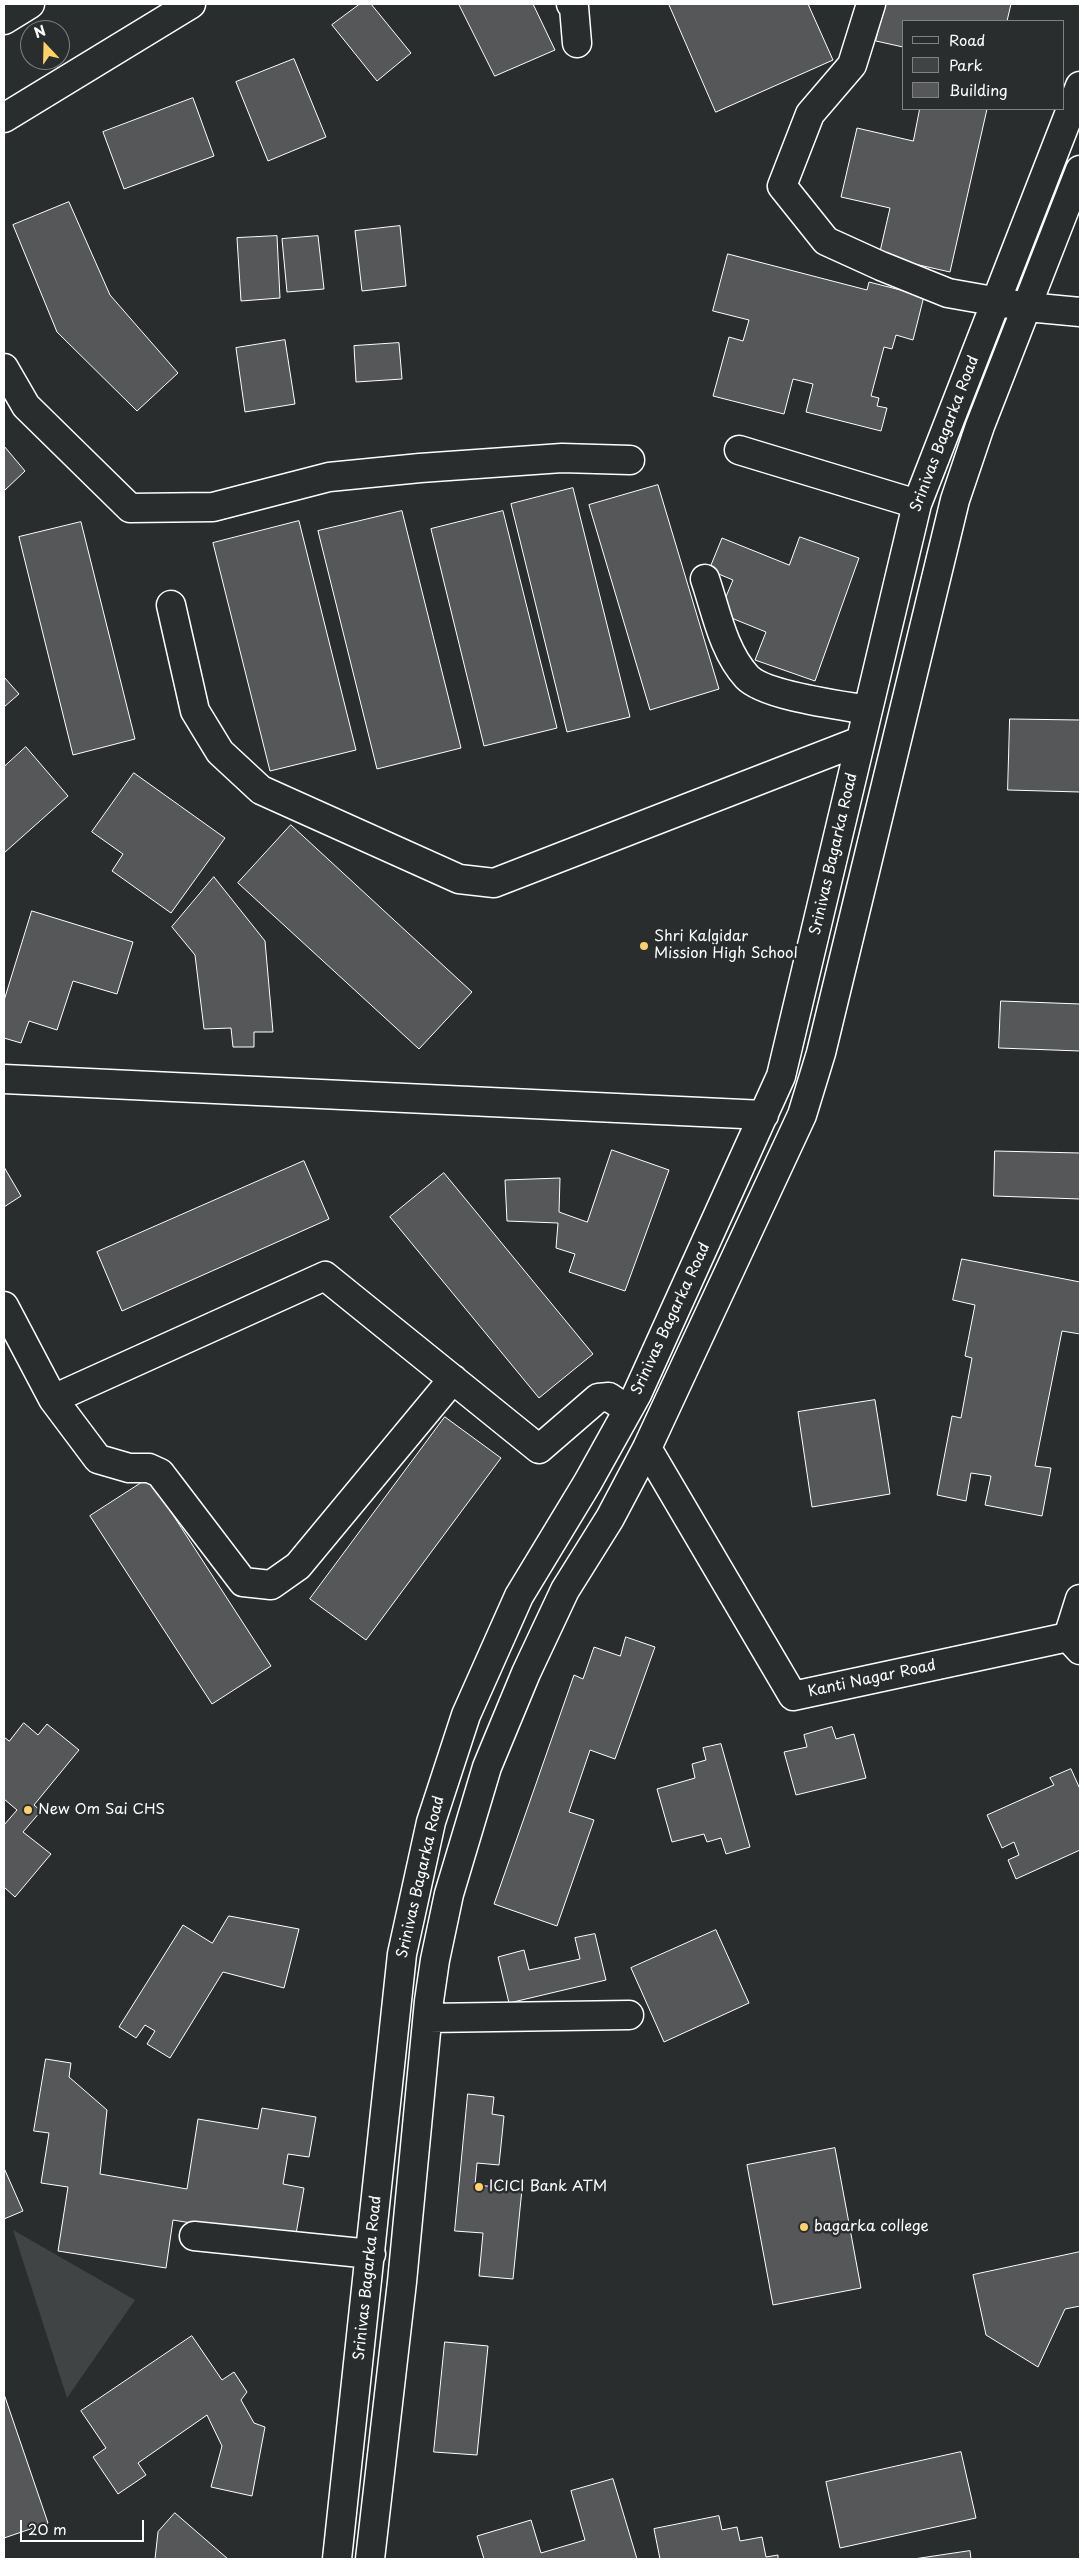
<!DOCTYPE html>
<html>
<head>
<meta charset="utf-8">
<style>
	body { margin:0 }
	#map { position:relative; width:1084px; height:2563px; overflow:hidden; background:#2a2d2e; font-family:"Playpen Sans",sans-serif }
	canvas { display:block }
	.frame { position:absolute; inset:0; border:5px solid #fff; pointer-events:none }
	.legend { position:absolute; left:902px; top:20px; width:162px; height:90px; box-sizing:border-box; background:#2a2d2e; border:1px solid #7f8182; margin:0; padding:6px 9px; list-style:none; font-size:15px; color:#fff }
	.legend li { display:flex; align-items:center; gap:10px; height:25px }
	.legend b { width:25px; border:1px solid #7f8182 }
	.north { position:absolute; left:20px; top:20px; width:50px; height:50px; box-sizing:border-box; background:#2a2d2e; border:1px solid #7f8182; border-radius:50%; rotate:339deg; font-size:14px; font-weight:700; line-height:20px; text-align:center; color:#fff }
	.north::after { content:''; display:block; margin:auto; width:18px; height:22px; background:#ffd166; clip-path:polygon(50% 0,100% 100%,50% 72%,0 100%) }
	.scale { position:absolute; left:20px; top:2520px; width:124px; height:22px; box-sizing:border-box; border:2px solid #fff; border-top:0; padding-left:6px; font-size:15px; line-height:18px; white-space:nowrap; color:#fff; -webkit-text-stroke:4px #2a2d2e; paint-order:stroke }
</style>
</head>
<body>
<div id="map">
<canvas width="1084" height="2563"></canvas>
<div class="frame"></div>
<ul class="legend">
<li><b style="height:6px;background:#2a2d2e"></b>Road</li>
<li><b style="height:14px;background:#414445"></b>Park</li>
<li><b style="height:14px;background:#555758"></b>Building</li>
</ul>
<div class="north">N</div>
<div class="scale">20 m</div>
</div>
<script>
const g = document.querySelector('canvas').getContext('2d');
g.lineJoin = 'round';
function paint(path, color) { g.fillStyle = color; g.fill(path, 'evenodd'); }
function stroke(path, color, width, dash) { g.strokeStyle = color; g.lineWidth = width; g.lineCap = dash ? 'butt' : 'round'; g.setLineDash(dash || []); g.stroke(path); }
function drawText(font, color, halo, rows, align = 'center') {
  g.font = font + ' "Playpen Sans",sans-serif'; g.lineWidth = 5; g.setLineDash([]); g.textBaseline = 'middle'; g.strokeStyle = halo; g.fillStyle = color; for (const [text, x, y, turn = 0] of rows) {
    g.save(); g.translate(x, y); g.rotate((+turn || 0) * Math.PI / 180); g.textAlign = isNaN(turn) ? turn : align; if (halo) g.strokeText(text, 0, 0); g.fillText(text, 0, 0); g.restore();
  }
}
const green = new Path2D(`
	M13 2230 135 2300 67 2398Z`);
const building = new Path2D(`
	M360 4H371L411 53 377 81 332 25Z
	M459 4H533L555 50 495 76Z
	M669 4H808L833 60 716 112Z
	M885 4H1011L1007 21H903V47L876 41Z
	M294 59 326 137 268 161 236 82Z
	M193 98 214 156 124 189 103 132Z
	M920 109H987L950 272 879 256 890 208 841 197 857 128 913 141Z
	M69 202 110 295 178 373 137 411 57 332 13 225Z
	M400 226 406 286 362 291 355 231Z
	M277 236 280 298 241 301 237 238Z
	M318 236 324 289 287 292 282 239Z
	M728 254 867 290 869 282 924 296 913 340 896 335 892 349 884 347 871 396 879 398 877 406 887 408 881 431 806 412 813 384 793 379 784 414 713 396 729 337 743 341 749 320 713 311Z
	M285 340 295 404 245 412 236 348Z
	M399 343 402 379 356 382 354 346Z
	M4 446 25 471 4 491Z
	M658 485 719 689 650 710 589 505Z
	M573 488 630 717 567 732 511 504Z
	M402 511 461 748 377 769 318 531Z
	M503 511 557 728 484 746 431 529Z
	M299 521 356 750 270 771 213 543Z
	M81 522 135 739 73 755 19 537Z
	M800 537 859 558 815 681 755 660 766 632 719 613 733 580 709 570 722 538 789 565Z
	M4 677 19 694 4 707Z
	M1010 719 1080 720V792L1008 790Z
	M26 747 68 796 4 853V767Z
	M134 773 225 838 171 913 112 871 123 854 92 832Z
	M291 825 472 992 419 1049 238 883Z
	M214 877 265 941 273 1032H254V1047H233L231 1028 204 1029 195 955 172 927Z
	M32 911 133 942 117 994 73 981 57 1030 29 1021 21 1043 4 1038V1001Z
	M1001 1001 1080 1004V1051L999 1048Z
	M612 1150 669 1170 625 1291 569 1272 575 1254 556 1248 558 1223 507 1221 505 1180 560 1178 559 1212 587 1222Z
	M995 1151 1080 1153V1199L994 1196Z
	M304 1161 329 1219 122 1311 97 1252Z
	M4 1167 21 1196 4 1207Z
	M444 1173 593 1354 539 1398 390 1217Z
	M962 1259 1080 1282V1334L1062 1331 1035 1466 1051 1468 1042 1516 985 1505 991 1476 971 1473 966 1501 937 1495 952 1416 961 1418 972 1358 965 1356 975 1305 953 1300Z
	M875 1400 890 1494 812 1507 798 1412Z
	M445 1417 501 1458 366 1640 310 1599Z
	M149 1478 271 1666 212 1704 90 1516Z
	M626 1637 655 1647 615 1759 590 1750 569 1812 594 1820 557 1926 494 1904 574 1675 583 1679 594 1647 620 1656Z
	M24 1723 38 1735 47 1724 79 1750 34 1805 41 1811 23 1832 51 1854 15 1897 4 1887V1825L17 1810 4 1799V1737L9 1741Z
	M832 1727 836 1739 854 1734 866 1778 796 1795 784 1752 807 1747 804 1735Z
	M721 1744 750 1847 726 1854 721 1838 707 1842 704 1834 672 1842 657 1789 695 1778 692 1764 706 1760 703 1748Z
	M1071 1769 1080 1789V1850L1016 1879 1008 1860 1019 1855 1014 1842 1002 1848 987 1815 1054 1785 1050 1778Z
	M229 1916 299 1929 284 1988 223 1972 170 2058 147 2044 155 2031 145 2025 136 2038 119 2027 183 1925 212 1943Z
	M716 1930 749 2003 664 2042 631 1968Z
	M595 1934 606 1980 509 2003 498 1957 524 1950 529 1970 580 1959 575 1938Z
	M46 2059 71 2063 69 2077 107 2110 100 2174 187 2189 198 2119 258 2129 262 2108 316 2117 309 2157 288 2154 283 2184 304 2188 295 2240 173 2220 166 2268 58 2251 68 2187 41 2183 49 2133 34 2131Z
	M468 2094 494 2097 492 2114 504 2116 499 2165 477 2163 475 2185 522 2189 513 2279 479 2276 483 2233 455 2231Z
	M835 2148 861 2288 773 2305 747 2165Z
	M4 2168 23 2211 4 2219Z
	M1080 2252V2306L1065 2309 1038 2367 986 2335 973 2275Z
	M192 2336 222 2380 234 2372 247 2392 241 2400 254 2423 265 2427 252 2496 211 2487 222 2446 207 2415 138 2463 146 2475 118 2494 93 2457 106 2448 81 2411Z
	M445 2342 488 2346 477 2455 434 2452Z
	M4 2394 48 2523 4 2538Z
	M961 2452 976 2518 840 2548 826 2482Z
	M613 2479 637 2559H484L477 2536 531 2520 541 2553 585 2540 571 2491Z
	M175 2513 228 2559H155L158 2532Z
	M719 2516 722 2530 737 2527 740 2541 762 2537 766 2557 778 2555V2559H660L654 2529Z
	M970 2551 971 2559H914Z`);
const minor = new Path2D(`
	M871 4 852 65 810 114 782 186 826 241 881 266 948 293 1027 307 1080 312
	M4 368 26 406 130 508 213 507 329 477 420 468 562 458 630 460
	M739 450 917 504
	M705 579C716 611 723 651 747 677 765 696 840 705 868 710
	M171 605 195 711 220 752 261 790 459 879 494 883 860 741
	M4 1079 764 1115
	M4 1306 53 1399 325 1276 539 1449 598 1398 609 1397 628 1410
	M53 1399 98 1459 129 1468H149L160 1473 243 1582 271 1585 298 1566 453 1379
	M647 1448 793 1696 1068 1637 1080 1650
	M1068 1637 1080 1599
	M428 2018 629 2015
	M194 2236 371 2254
	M337 2559 402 1954 431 1822 466 1715 519 1596 588 1482 637 1394 781 1076 917 504 1080 86
	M370 2559 402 2282 429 2001 435 1960 449 1894 487 1767 526 1673 565 1590 610 1518 647 1448 802 1115 821 1053 955 500 980 426 1080 170`);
const major = new Path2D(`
	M571 4 574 7 577 43
	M4 20 30 4
	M4 118 191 4`);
const markers = [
	[644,946,5,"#ffd166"],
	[28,1810,5,"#ffd166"],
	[479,2187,5,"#ffd166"],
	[804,2227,5,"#ffd166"]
];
const streetNames = [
	["Srinivas Bagarka Road",945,434,-69],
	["Srinivas Bagarka Road",834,854,-77],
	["Srinivas Bagarka Road",671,1319,-65],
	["Kanti Nagar Road",872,1679,-12],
	["Srinivas Bagarka Road",421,1877,-77],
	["Srinivas Bagarka Road",368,2278,-84]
];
const poiNames = [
	["Shri Kalgidar",654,937],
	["Mission High School",654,954],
	["New Om Sai CHS",38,1810],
	["ICICI Bank ATM",489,2187],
	["bagarka college",814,2227]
];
paint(green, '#414445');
paint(building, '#555758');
stroke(building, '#fff', 1);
stroke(minor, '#fff', 31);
stroke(major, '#fff', 31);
stroke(minor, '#2a2d2e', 28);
stroke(major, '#2a2d2e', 28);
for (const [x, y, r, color] of markers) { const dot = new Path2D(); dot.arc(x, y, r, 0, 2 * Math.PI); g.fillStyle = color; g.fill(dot); stroke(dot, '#2a2d2e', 2); }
drawText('15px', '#fff', '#2a2d2e', streetNames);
drawText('15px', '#fff', '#2a2d2e', poiNames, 'left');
</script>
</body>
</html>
